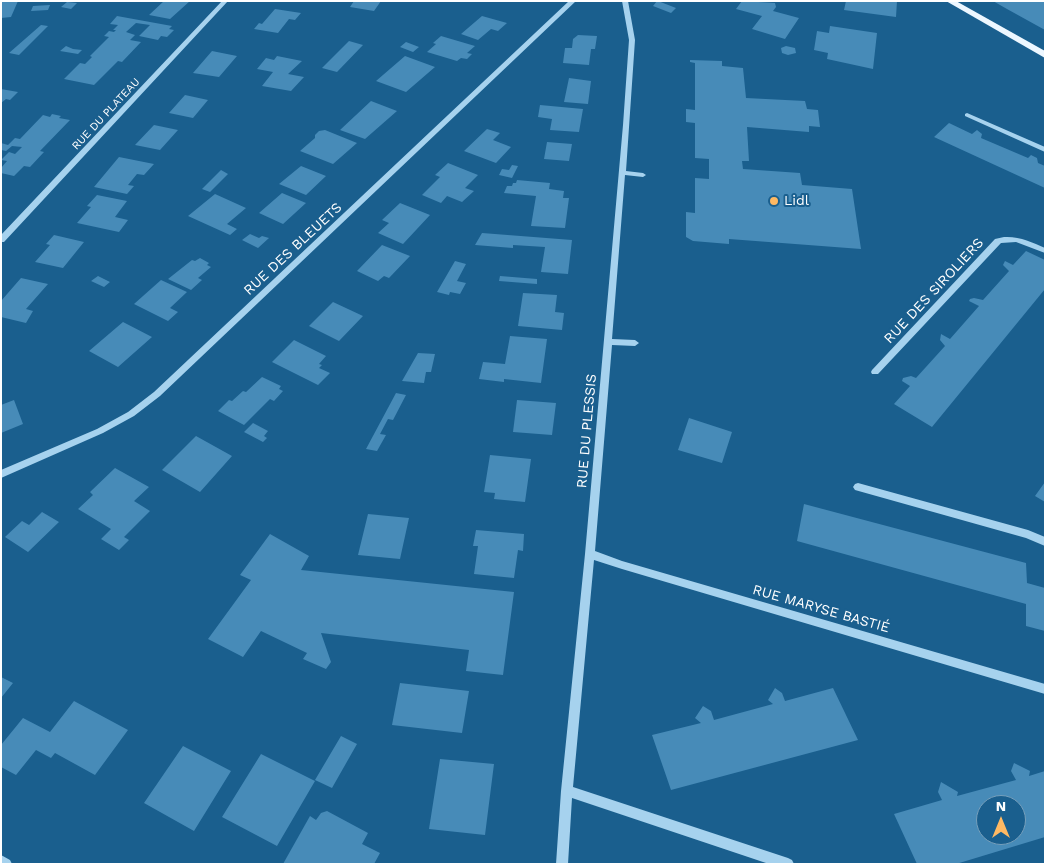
<!DOCTYPE html>
<html>
<head>
<meta charset="utf-8">
<style>
	body { margin:0 }
	#map { position:relative; width:1046px; height:865px; overflow:hidden; background:#1a5f8e; font-family:"Work Sans",sans-serif }
	canvas { display:block }
	.frame { position:absolute; inset:0; border:2px solid #fff; pointer-events:none }
	.north { position:absolute; left:976px; top:795px; width:50px; height:50px; box-sizing:border-box; background:#1a5f8e; border:1px solid #769fbb; border-radius:50%; rotate:0deg; font-size:14px; font-weight:700; line-height:20px; text-align:center; color:#fff }
	.north::after { content:''; display:block; margin:auto; width:18px; height:22px; background:#ffb963; clip-path:polygon(50% 0,100% 100%,50% 72%,0 100%) }
</style>
</head>
<body>
<div id="map">
<canvas width="1046" height="865"></canvas>
<div class="frame"></div>
<div class="north">N</div>
</div>
<script>
const g = document.querySelector('canvas').getContext('2d');
g.lineJoin = 'round';
function paint(path, color) { g.fillStyle = color; g.fill(path, 'evenodd'); }
function stroke(path, color, width, dash) { g.strokeStyle = color; g.lineWidth = width; g.lineCap = dash ? 'butt' : 'round'; g.setLineDash(dash || []); g.stroke(path); }
function drawText(font, color, halo, rows, align = 'center') {
  g.font = font + ' "Work Sans",sans-serif'; g.lineWidth = 4; g.setLineDash([]); g.textBaseline = 'middle'; g.strokeStyle = halo; g.fillStyle = color; for (const [text, x, y, turn = 0] of rows) {
    g.save(); g.translate(x, y); g.rotate((+turn || 0) * Math.PI / 180); g.textAlign = isNaN(turn) ? turn : align; if (halo) g.strokeText(text, 0, 0); g.fillText(text, 0, 0); g.restore();
  }
}
const building = new Path2D(`
	M1 1H18L11 17 1 18Z
	M164 1H190L170 19 149 15Z
	M354 1H381L374 11 350 7Z
	M657 1H658L676 8 671 13 653 6Z
	M742 1 775 3 776 7 773 11 799 18 785 39 752 29 762 16 736 9Z
	M846 1H897L896 17 844 10Z
	M993 1H1045V30L1007 9Z
	M67 2 77 3 71 9 61 7Z
	M50 5 48 10 31 11 33 6Z
	M275 9 301 13 295 20 289 19 278 33 254 29 259 23 262 24Z
	M117 16 172 26 169 29 174 30 167 37 161 36 158 40 139 36 150 25 136 23 126 32 135 35 130 40 141 42 122 62 118 61 94 85 64 79 80 63 85 64 92 57 90 56 109 37 104 36 109 31 114 32 116 30H113L118 25 110 24Z
	M482 16 507 23 498 31 491 29 478 40 461 34Z
	M41 25 48 26 19 55 9 53Z
	M830 26 877 33 873 69 827 59 828 53 814 50 817 31 829 33Z
	M578 35 597 36 595 49H591L589 65 563 63 565 48H572L573 39Z
	M441 36 475 46 467 53 472 54 467 59 461 58 457 61 427 52 436 44 433 43Z
	M349 41 363 45 337 72 322 68Z
	M406 42 419 47 413 52 400 47Z
	M66 46 73 49 82 50 78 54 60 51Z
	M786 46 795 48 796 53 788 55 782 53 781 48Z
	M212 51 237 56 219 77 193 73Z
	M277 56 302 61 288 74 304 77 291 91 262 86 273 72 257 69 266 58 274 60Z
	M405 56 435 67 406 92 376 81Z
	M690 60 722 61V66L743 68 746 98 805 101 807 109 818 110 820 127 809 126V132L747 127 749 161H742L743 169 800 173 802 185 852 189 861 249 729 239V244L693 241 686 237V212L695 213V178L709 179V159L695 158V123L686 122V109L695 110V63L690 62Z
	M569 78 591 81 588 104 564 102Z
	M1 89 18 92 10 100 6 99 1 103Z
	M185 95 208 100 193 118 169 113Z
	M371 101 397 111 365 139 340 130Z
	M540 105 583 109 579 132 550 130 552 119 538 117Z
	M52 114 61 116 59 118 70 120 40 151 44 152 30 167 24 166 14 176 1 173V168L7 161 1 160 9 152 15 154 22 147 12 146 6 151 1 150V143L8 145 15 138 20 139 43 115 50 117Z
	M949 123 972 134 977 130 982 134 981 138 1028 158 1031 155 1037 158 1038 163 1045 166V188L934 137Z
	M154 125 178 130 160 150 135 145Z
	M487 129 500 133 493 140 511 147 496 163 464 151Z
	M325 130 357 143 333 164 300 151 315 138V135L319 131Z
	M547 142 572 144 569 161 544 159Z
	M119 157 154 164 144 175 137 174 128 185 134 186 127 194 94 187Z
	M448 163 478 175 465 188 474 191 462 202 447 196 441 203 422 195 440 177 435 175Z
	M512 165 518 166 512 178 499 175 502 169 509 170Z
	M301 166 326 176 306 195 279 184Z
	M221 170 228 174 210 192 202 189Z
	M517 180 550 183 549 189 564 191 563 198H569L565 228 531 226 536 196 504 193 507 186H512L513 183H516Z
	M282 193 306 203 283 224 259 213Z
	M215 194 246 208 227 224 237 229 230 235 188 216Z
	M97 195 127 201 115 217 128 220 119 232 77 223 91 207 87 206Z
	M400 203 430 215 403 244 378 233 389 223 382 220Z
	M482 233 572 240 568 274 541 272 545 247 513 245V248L475 245Z
	M250 234 259 238 262 236 269 238 258 248 242 240Z
	M54 235 84 242 63 268 35 262 50 245 46 244Z
	M382 245 410 256 389 278 384 276 378 281 357 271Z
	M1026 251 1045 260V289L932 427 894 404 910 386 902 381 903 378 911 376 916 378 945 346 940 340 941 334 950 339 979 306 969 301 970 299 974 298 983 300 1009 271 1003 265 1005 261 1013 265Z
	M200 258 209 263 207 265 211 267 198 278 202 280 191 290 168 279 192 260 195 261Z
	M455 261 466 264 457 281 466 283 460 294 450 292 449 295 437 292Z
	M98 276 110 282 104 287 91 281Z
	M500 276 537 279V284L499 281Z
	M21 278 48 284 26 309 33 311 26 323 1 317V301Z
	M161 280 187 292 170 308 178 312 168 321 134 304Z
	M523 293 557 295 555 312 564 313 562 330 518 326Z
	M333 302 363 316 339 341 309 326Z
	M123 322 152 337 118 367 89 351Z
	M510 336 547 339 541 383 504 379V382L479 379 483 362 505 364Z
	M294 340 326 356 319 364 322 365 319 368 330 373 318 385 272 362Z
	M418 353 435 354 431 372H426L424 383 402 381Z
	M262 377 281 386 279 389 283 391 274 401 270 399 244 425 218 411 229 400 232 401 243 391 246 392Z
	M396 393 406 395 393 420 388 419 380 434 386 435 377 451 366 449Z
	M14 400 23 424 1 433V405Z
	M517 400 556 403 552 435 513 432Z
	M689 418 732 432 722 463 678 450Z
	M253 423 268 431 264 436 267 438 263 442 244 432Z
	M196 436 232 456 200 492 162 470Z
	M490 455 531 459 525 502 494 499 495 493 484 492Z
	M115 468 149 487 134 501 150 511 124 537 129 540 119 550 101 539 111 529 78 509 93 495 90 492Z
	M1045 482V502L1035 496Z
	M804 504 1026 563 1027 583 1045 588V631L1026 626V604L797 541Z
	M42 512 59 522 28 552 5 537 22 521 29 525Z
	M368 514 409 518 400 559 358 555Z
	M476 530 524 534 523 551 518 550 514 578 474 574 478 546H473Z
	M270 534 309 556 301 570 514 592 503 675 466 671 469 650 321 633 331 662 326 669 303 659 307 653 261 631 243 657 208 639 251 580 240 575Z
	M1 677 13 683 1 698Z
	M400 683 469 691 462 733 392 725Z
	M775 688 782 693 785 701 833 688 858 740 671 790 652 735 701 723 695 718 703 706 711 711 714 720 773 704 768 700Z
	M74 701 128 730 95 775 55 753 51 758 36 750 16 775 1 767V745L23 718 50 732Z
	M341 736 357 744 332 788 315 780Z
	M183 746 231 771 194 831 144 803Z
	M261 754 315 781 277 846 222 817Z
	M440 759 494 764 485 835 429 829Z
	M1014 763 1030 771 1029 776 1045 771V837L956 864H917L894 814 942 800 938 792 941 782 958 792 957 796 1016 780 1011 771ZM986 805H1016V835H986Z
	M327 811 368 833 362 844 380 853 374 864H283L310 816 316 820 321 813Z`);
const minor = new Path2D(`
	M222 1H228L4 242H1V235Z
	M569 1H576L160 396 134 416 103 433 1 478V470L97 429 128 412 154 392Z
	M622 1H628L635 40 626 171 643 173 646 175 643 177 625 175 612 339 635 340 639 343 635 346 612 345 595 551 622 561 1045 684V694L622 569 594 560 573 787 788 858 792 860 794 864H769L572 798 568 864H556L561 791 585 554 623 125 629 40Z
	M967 113 1045 147V152L965 116V114Z
	M1004 237C1019 236 1032 242 1045 248V253L1016 242 1001 243 878 374H872L871 372 872 370 995 239Z
	M858 483 1028 530 1045 537V546L1026 538 855 490 853 487 855 484Z
	M1 855 10 860 12 864H1Z`);
const major = new Path2D(`
	M946 1H956L1045 51V58Z`);
const markers = [
	[774,201,5,"#ffb963"]
];
const farStreetnames = [
	["RUE DU PLATEAU",106,114,-47]
];
const poiNames = [
	["Lidl",784,201]
];
const streetNames = [
	["RUE DES BLEUETS",293,249,-43],
	["RUE DES SIROLIERS",934,291,-47],
	["RUE DU PLESSIS",587,431,-85],
	["RUE MARYSE BASTIÉ",821,609,16]
];
paint(building, '#478bb8');
paint(minor, '#a6d2ee');
paint(major, '#edf7ff');
for (const [x, y, r, color] of markers) { const dot = new Path2D(); dot.arc(x, y, r, 0, 2 * Math.PI); g.fillStyle = color; g.fill(dot); stroke(dot, '#1a5f8e', 2); }
drawText('11px', '#fff', '#1a5f8e', farStreetnames);
drawText('14px', '#fff', '#1a5f8e', poiNames, 'left');
drawText('14px', '#fff', '#1a5f8e', streetNames);
</script>
</body>
</html>
